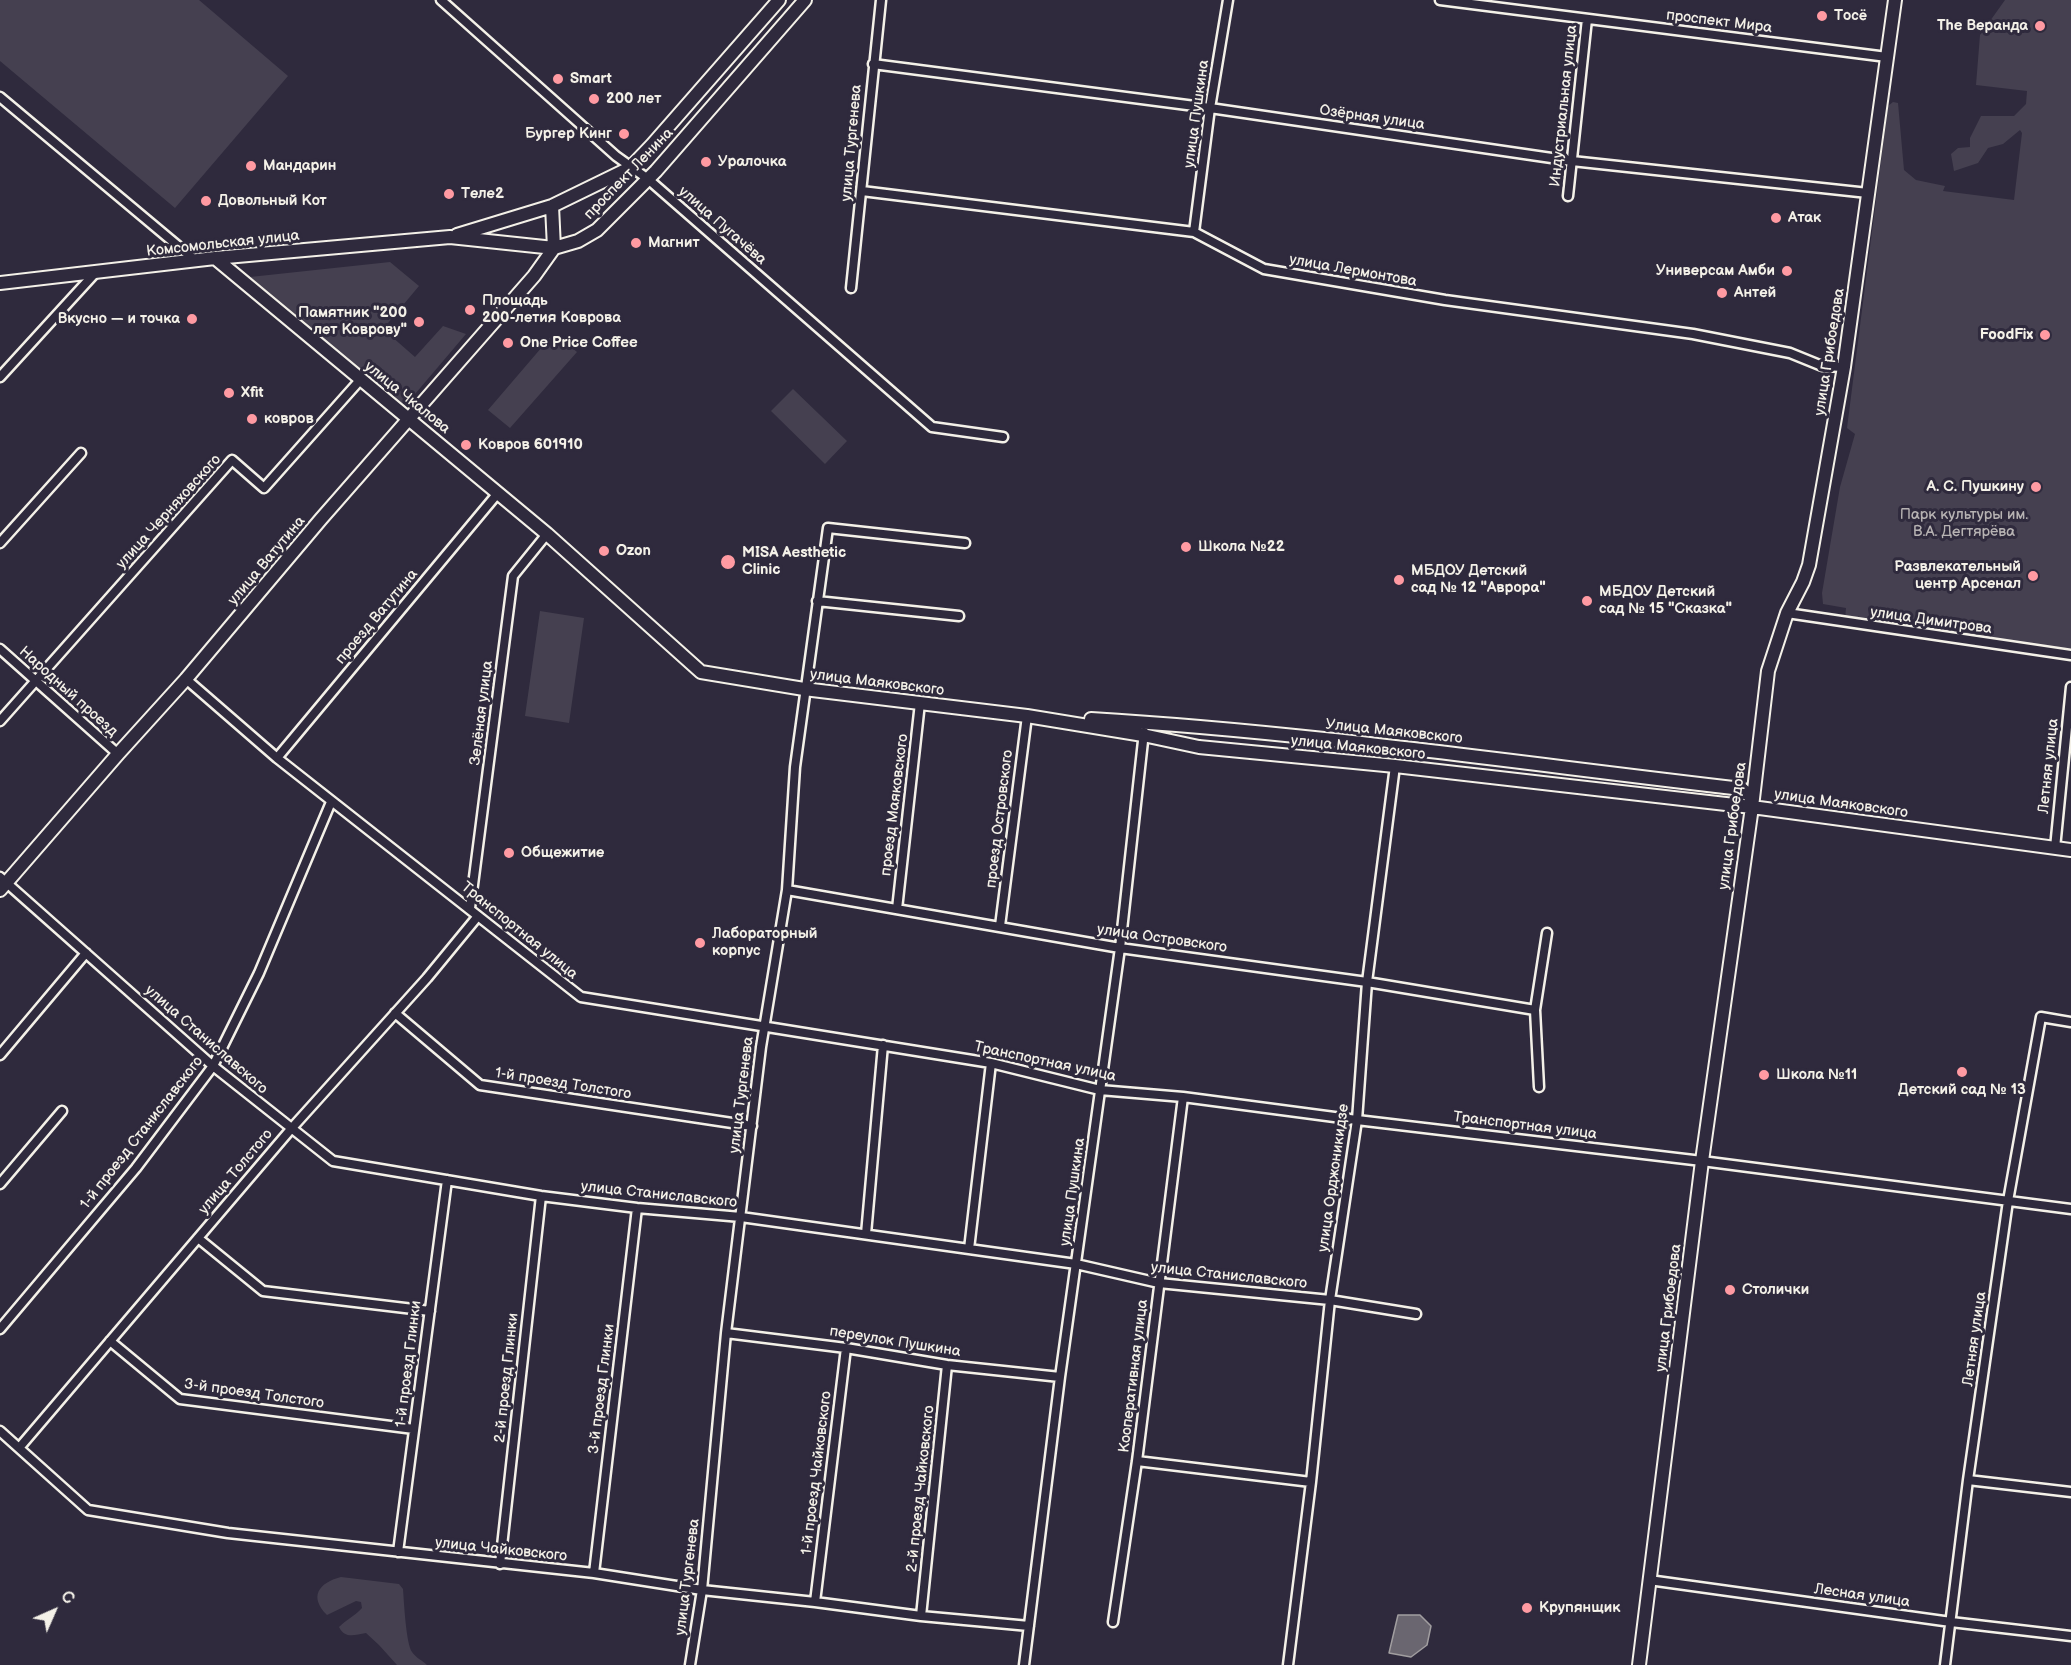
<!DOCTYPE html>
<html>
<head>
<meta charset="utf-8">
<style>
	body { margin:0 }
	#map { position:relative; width:2071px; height:1665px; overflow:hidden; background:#2f2a3d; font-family:"Balsamiq Sans",sans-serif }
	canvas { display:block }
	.north { position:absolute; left:24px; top:1581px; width:60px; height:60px; -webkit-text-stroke:4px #2f2a3d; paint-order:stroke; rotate:45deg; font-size:16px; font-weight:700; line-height:24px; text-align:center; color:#f4f1e8 }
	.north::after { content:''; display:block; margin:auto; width:21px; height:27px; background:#f4f1e8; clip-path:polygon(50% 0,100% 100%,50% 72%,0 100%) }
</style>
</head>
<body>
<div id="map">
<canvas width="2071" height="1665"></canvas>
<div class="north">С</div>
</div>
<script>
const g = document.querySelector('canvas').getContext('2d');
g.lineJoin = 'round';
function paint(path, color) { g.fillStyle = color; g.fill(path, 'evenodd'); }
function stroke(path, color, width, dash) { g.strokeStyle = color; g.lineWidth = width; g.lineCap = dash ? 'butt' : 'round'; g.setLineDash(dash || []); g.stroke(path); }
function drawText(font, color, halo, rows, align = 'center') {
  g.font = font + ' "Balsamiq Sans",sans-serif'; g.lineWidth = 6; g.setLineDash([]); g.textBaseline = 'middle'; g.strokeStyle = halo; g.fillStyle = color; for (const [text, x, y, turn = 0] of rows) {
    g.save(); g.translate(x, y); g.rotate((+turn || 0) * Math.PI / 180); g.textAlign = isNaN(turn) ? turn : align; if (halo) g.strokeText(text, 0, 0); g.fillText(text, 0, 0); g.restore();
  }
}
const green = new Path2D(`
	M0 0H199L288 76 175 208 0 61Z
	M2005 0H2071V649L1845 619 1846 608 1823 604 1822 593 1840 487 1855 434 1847 428 1888 106 1893 102 1898 103 1904 170 1916 180 1945 186 1943 191 2014 200 2022 133 2020 130 2003 144 1988 148 1978 163 1954 171 1951 154 1958 148 1970 147V138L1981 116H2014L2026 104 2027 91 1976 85 1980 35Z
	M390 262 419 286 383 329 415 357 443 326 466 334 404 407 250 277Z
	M554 333 577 352 510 428 488 410Z
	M793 389 847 441 825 464 771 411Z
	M540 611 584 618 569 723 525 716Z
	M341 1577 399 1584 403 1589C404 1602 406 1643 412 1652 416 1658 422 1660 427 1665H397L379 1645 366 1633C354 1635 345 1639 339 1627 346 1620 356 1615 362 1608L361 1602 356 1601 327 1615C309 1597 318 1583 341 1577Z`);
const water = new Path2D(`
	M1398 1615H1420L1431 1626 1427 1645 1411 1657 1389 1653Z`);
const street = new Path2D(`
	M441 0 616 156 648 179 932 427 1003 437
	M1440 0 1887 57
	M873 64 1210 108 1572 161 1868 193
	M0 97 196 261
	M862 191 1194 232 1264 269 1445 300 1693 334 1790 353 1822 366 1844 367
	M1568 196 1587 19
	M1194 232 1210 108 1228 0
	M851 288 881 0
	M0 377 96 272
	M0 543 81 453
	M817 601 959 616
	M1787 613 2071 655
	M0 649 118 754
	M186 679 277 758 581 997 991 1063 1100 1090 1183 1097 1357 1120 1702 1161 2071 1209
	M0 721 232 460 264 488 361 379
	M277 758 498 493
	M2055 848 2071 687
	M0 877 213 1066 333 1161 541 1196 637 1208 741 1217 969 1249 1076 1264 1159 1283 1330 1300 1416 1314
	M787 890 1120 948 1367 982 1535 1010
	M470 908 513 576 547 534
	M897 909 920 703
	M1000 926 1027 716
	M395 1013 480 1085 752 1126
	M0 1055 86 953
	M1539 1087 1535 1010 1547 933
	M0 1184 62 1111
	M866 1234 883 1045
	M198 1238 263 1291 430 1311
	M969 1249 991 1063
	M0 1329 136 1168 213 1066 259 973 331 802
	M726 1333 846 1348 947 1365 1060 1377
	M110 1341 180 1399 414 1429
	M0 1431 88 1510 228 1533 594 1573 702 1590 815 1602 921 1616 1029 1626
	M19 1448 291 1129 427 978 478 916
	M1137 1461 1311 1482
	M1968 1480 2071 1492
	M398 1552 447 1180
	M500 1564 541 1196
	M594 1573 637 1208
	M1649 1580 1951 1622 2071 1636
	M815 1602 846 1348
	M921 1616 947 1365
	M1113 1622 1137 1461 1183 1097
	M690 1665 702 1590 726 1333 761 1047 787 890 795 767 828 528 965 543
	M1024 1665 1060 1377 1120 948 1144 732
	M1288 1665 1311 1482 1330 1300 1357 1120 1367 982 1395 766
	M1945 1665 1968 1480 2008 1201 2041 1017 2071 1022`);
const secondary = new Path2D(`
	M552 206 554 248
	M457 235 552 206 630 168 652 145 779 0
	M215 258 547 534 701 672 804 689 1027 716 1143 735 1199 747 1395 766 1752 807 2071 850
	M0 283 215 258 450 237 554 248 578 241 597 230 656 171 805 0
	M1091 719C1309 732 1525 764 1742 789L1753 799
	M0 890 118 754 186 679 321 519 534 276 554 248
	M1639 1665 1702 1161 1752 807 1768 671 1787 613 1803 582 1809 565 1844 367 1895 0`);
const markers = [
	[1822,16,6,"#ff9aa2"],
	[2040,26,6,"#ff9aa2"],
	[558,79,6,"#ff9aa2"],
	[594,99,6,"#ff9aa2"],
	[624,134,6,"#ff9aa2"],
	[706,162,6,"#ff9aa2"],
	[251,166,6,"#ff9aa2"],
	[449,194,6,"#ff9aa2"],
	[206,201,6,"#ff9aa2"],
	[1776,218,6,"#ff9aa2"],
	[636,243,6,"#ff9aa2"],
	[1787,271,6,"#ff9aa2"],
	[1722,293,6,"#ff9aa2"],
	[470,310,6,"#ff9aa2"],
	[192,319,6,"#ff9aa2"],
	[419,322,6,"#ff9aa2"],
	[2045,335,6,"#ff9aa2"],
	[508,343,6,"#ff9aa2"],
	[229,393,6,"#ff9aa2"],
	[252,419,6,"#ff9aa2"],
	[466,445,6,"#ff9aa2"],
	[2036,487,6,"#ff9aa2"],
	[1186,547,6,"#ff9aa2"],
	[604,551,6,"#ff9aa2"],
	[728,562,8,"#ff9aa2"],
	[2033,576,6,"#ff9aa2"],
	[1399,580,6,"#ff9aa2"],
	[1587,601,6,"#ff9aa2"],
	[509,853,6,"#ff9aa2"],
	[700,943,6,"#ff9aa2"],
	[1962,1072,6,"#ff9aa2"],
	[1764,1075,6,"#ff9aa2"],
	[1730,1290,6,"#ff9aa2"],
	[1527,1608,6,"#ff9aa2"]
];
const poiNames = [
	["Тосё",1834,16],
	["The Веранда",2028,26,"right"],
	["Smart",570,79],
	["200 лет",606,99],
	["Бургер Кинг",612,134,"right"],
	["Уралочка",718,162],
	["Мандарин",263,166],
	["Теле2",461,194],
	["Довольный Кот",218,201],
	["Атак",1788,218],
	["Магнит",648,243],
	["Универсам Амби",1775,271,"right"],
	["Антей",1734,293],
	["Площадь",482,301],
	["200-летия Коврова",482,318],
	["Памятник \"200",407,313,"right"],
	["лет Коврову\"",407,330,"right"],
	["Вкусно — и точка",180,319,"right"],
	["FoodFix",2033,335,"right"],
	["One Price Coffee",520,343],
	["Xfit",241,393],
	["ковров",264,419],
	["Ковров 601910",478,445],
	["А. С. Пушкину",2024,487,"right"],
	["Школа №22",1198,547],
	["Ozon",616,551],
	["MISA Aesthetic",742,553],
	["Clinic",742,570],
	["Развлекательный",2021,567,"right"],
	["центр Арсенал",2021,584,"right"],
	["МБДОУ Детский",1411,571],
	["сад № 12 \"Аврора\"",1411,588],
	["МБДОУ Детский",1599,592],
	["сад № 15 \"Сказка\"",1599,609],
	["Общежитие",521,853],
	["Лабораторный",712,934],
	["корпус",712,951],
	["Школа №11",1776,1075],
	["Детский сад № 13",1962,1090,"center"],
	["Столички",1742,1290],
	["Крупянщик",1539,1608]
];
const streetNames = [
	["проспект Мира",1719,22,7],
	["Индустриальная улица",1564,106,-84],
	["улица Пушкина",1197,114,-82],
	["Озёрная улица",1372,118,8],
	["улица Тургенева",852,143,-85],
	["проспект Ленина",629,174,-46],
	["улица Пугачёва",722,226,41],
	["Комсомольская улица",223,244,-6],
	["улица Лермонтова",1353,271,10],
	["улица Грибоедова",1830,352,-81],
	["улица Чкалова",407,398,39],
	["улица Черняховского",169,512,-48],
	["улица Ватутина",267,561,-50],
	["проезд Ватутина",377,617,-50],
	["улица Димитрова",1931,621,8],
	["улица Маяковского",877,683,7],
	["Народный проезд",68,692,42],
	["Зелёная улица",482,713,-83],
	["Улица Маяковского",1394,732,6],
	["улица Маяковского",1358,748,6],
	["Летняя улица",2049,766,-84],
	["улица Маяковского",1841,804,8],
	["проезд Маяковского",895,805,-83],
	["проезд Островского",1000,819,-83],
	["улица Грибоедова",1733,826,-82],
	["Транспортная улица",519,931,39],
	["улица Островского",1162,939,8],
	["улица Станиславского",206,1040,41],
	["Транспортная улица",1045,1062,12],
	["1-й проезд Толстого",563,1084,9],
	["улица Тургенева",742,1095,-83],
	["Транспортная улица",1525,1126,7],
	["1-й проезд Станиславского",142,1133,-52],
	["улица Толстого",236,1172,-50],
	["улица Орджоникидзе",1334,1178,-82],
	["улица Пушкина",1073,1192,-82],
	["улица Станиславского",659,1195,6],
	["улица Станиславского",1229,1276,6],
	["улица Грибоедова",1669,1308,-83],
	["Летняя улица",1975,1339,-82],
	["переулок Пушкина",895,1342,9],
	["1-й проезд Глинки",409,1364,-83],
	["Кооперативная улица",1134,1376,-83],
	["2-й проезд Глинки",507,1378,-84],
	["3-й проезд Глинки",602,1389,-83],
	["3-й проезд Толстого",254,1394,8],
	["1-й проезд Чайковского",817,1473,-83],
	["2-й проезд Чайковского",921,1489,-84],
	["улица Чайковского",501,1550,6],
	["улица Тургенева",688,1577,-83],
	["Лесная улица",1862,1596,8]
];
const parkNames = [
	["Парк культуры им.",1964,515],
	["В.А. Дегтярёва",1964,532]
];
paint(green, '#454050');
paint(water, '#6a6670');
stroke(water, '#a19ea0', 1.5);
stroke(street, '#f4f1e8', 13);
stroke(secondary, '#f4f1e8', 16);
stroke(street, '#2f2a3d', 8);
stroke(secondary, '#2f2a3d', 12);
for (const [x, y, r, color] of markers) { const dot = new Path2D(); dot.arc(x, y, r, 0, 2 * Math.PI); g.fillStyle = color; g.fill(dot); stroke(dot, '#2f2a3d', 2); }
drawText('bold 15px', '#f4f1e8', '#2f2a3d', poiNames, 'left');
drawText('15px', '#f4f1e8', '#2f2a3d', streetNames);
drawText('15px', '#b7b3b3', '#2f2a3d', parkNames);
</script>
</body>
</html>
